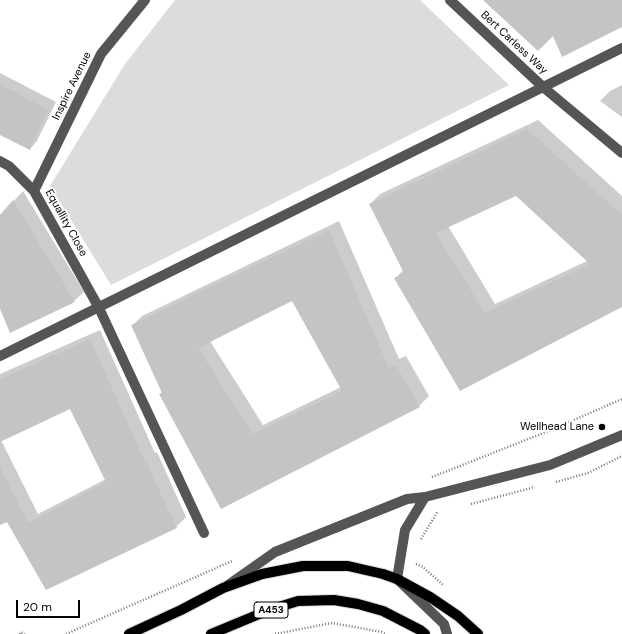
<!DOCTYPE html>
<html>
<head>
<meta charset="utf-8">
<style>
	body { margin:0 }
	#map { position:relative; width:622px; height:634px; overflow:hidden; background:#fff; font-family:"DM Sans",sans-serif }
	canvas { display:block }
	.scale { position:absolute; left:16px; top:600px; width:64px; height:18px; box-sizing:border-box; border:2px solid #000; border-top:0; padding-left:5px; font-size:12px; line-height:14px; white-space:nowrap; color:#000; -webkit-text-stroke:3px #fff; paint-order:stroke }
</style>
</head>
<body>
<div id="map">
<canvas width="622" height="634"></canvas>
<div class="scale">20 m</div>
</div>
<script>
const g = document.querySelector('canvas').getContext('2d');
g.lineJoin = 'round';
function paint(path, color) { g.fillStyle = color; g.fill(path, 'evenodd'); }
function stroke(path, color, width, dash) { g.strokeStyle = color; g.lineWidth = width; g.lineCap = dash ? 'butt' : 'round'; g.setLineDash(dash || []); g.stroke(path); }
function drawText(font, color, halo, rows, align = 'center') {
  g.font = font + ' "DM Sans",sans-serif'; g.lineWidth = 3.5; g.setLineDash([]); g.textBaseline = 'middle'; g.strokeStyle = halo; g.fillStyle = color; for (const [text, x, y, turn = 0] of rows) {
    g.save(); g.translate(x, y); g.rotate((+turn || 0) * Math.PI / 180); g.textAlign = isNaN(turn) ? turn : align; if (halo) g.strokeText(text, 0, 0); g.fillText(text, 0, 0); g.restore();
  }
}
const green = new Path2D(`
	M175 0H420L509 85 111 285 50 186 125 64Z`);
const shadow = new Path2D(`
	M0 73 56 102 37 141 30 149 0 134Z
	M622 85V117L600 101 610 91Z
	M538 120 622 196V306L460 390 396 278 403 270 370 204 380 194ZM516 195 587 261 495 304 448 226Z
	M23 191 84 292 74 301 0 307V216Z
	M339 221 399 359 406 356 429 396 419 406 222 508 160 394 162 392 132 326 142 316ZM292 300 341 387 263 425 210 341Z
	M100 330 155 453 157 452 186 517 176 527 47 588 7 520 0 524V374ZM70 408 106 479 38 514 1 440Z`);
const building = new Path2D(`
	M483 0H622V27L562 57 553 36 538 51Z
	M0 84 48 110 30 150 0 135Z
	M527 129 622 215V307L460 391 394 278 404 273 369 204ZM516 196 590 264 485 313 436 233Z
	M13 200 75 302 10 333 0 309V215Z
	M329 230 389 368 396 365 420 407 221 509 159 394 162 393 131 325ZM292 301 342 391 253 434 198 348Z
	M90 339 145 462H146L177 528 46 590 7 522 0 525V467L28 523 106 482 70 409 0 442V379Z`);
const path = new Path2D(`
	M432 477 551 430 622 399
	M556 482 588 473 622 456
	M471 504 535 487
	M421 539 438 511
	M416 564 423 567 443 585
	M20 634 21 632 25 634
	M66 634 232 561
	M275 634 332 623 382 632 385 634`);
const minor = new Path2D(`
	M450 0 543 87 622 153
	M0 161 9 166 34 191 99 308 204 533
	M34 191 101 54 145 0
	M0 356 622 48
	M425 497 405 530 397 579 444 624 447 634
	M228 585 275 552 407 499 425 497 550 465 622 435`);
const major = new Path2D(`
	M129 634 181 610 223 588 262 574 303 566H348L383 574 397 579 430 597 458 616 478 634
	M211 634 269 610 298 601 334 600 358 604 383 611 420 630 425 634`);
const markers = [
	[602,427,4,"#000"]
];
const shields = [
	[271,610,34]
];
const shieldNames = [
	["A453",271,610]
];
const streetNames = [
	["Bert Carless Way",514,43,43],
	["Inspire Avenue",72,86,-64],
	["Equallity Close",66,223,61]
];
const poiNames = [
	["Wellhead Lane",594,427]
];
paint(green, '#dcdcdc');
paint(shadow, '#0003');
paint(building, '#c4c4c4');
stroke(major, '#dbdbdb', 12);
stroke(path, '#777', 2.5, [1, 2]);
stroke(minor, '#555', 10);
stroke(major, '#000', 10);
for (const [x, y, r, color] of markers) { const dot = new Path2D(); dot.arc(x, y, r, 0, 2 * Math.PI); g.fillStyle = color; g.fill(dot); stroke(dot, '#fff', 1.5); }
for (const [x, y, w] of shields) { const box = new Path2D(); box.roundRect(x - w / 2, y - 8, w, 16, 3); g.fillStyle = '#fff'; g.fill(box); stroke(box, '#000', 1); }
drawText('bold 10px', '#000', null, shieldNames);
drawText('11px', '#000', '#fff', streetNames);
drawText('11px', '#000', '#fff', poiNames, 'right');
</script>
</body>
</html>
